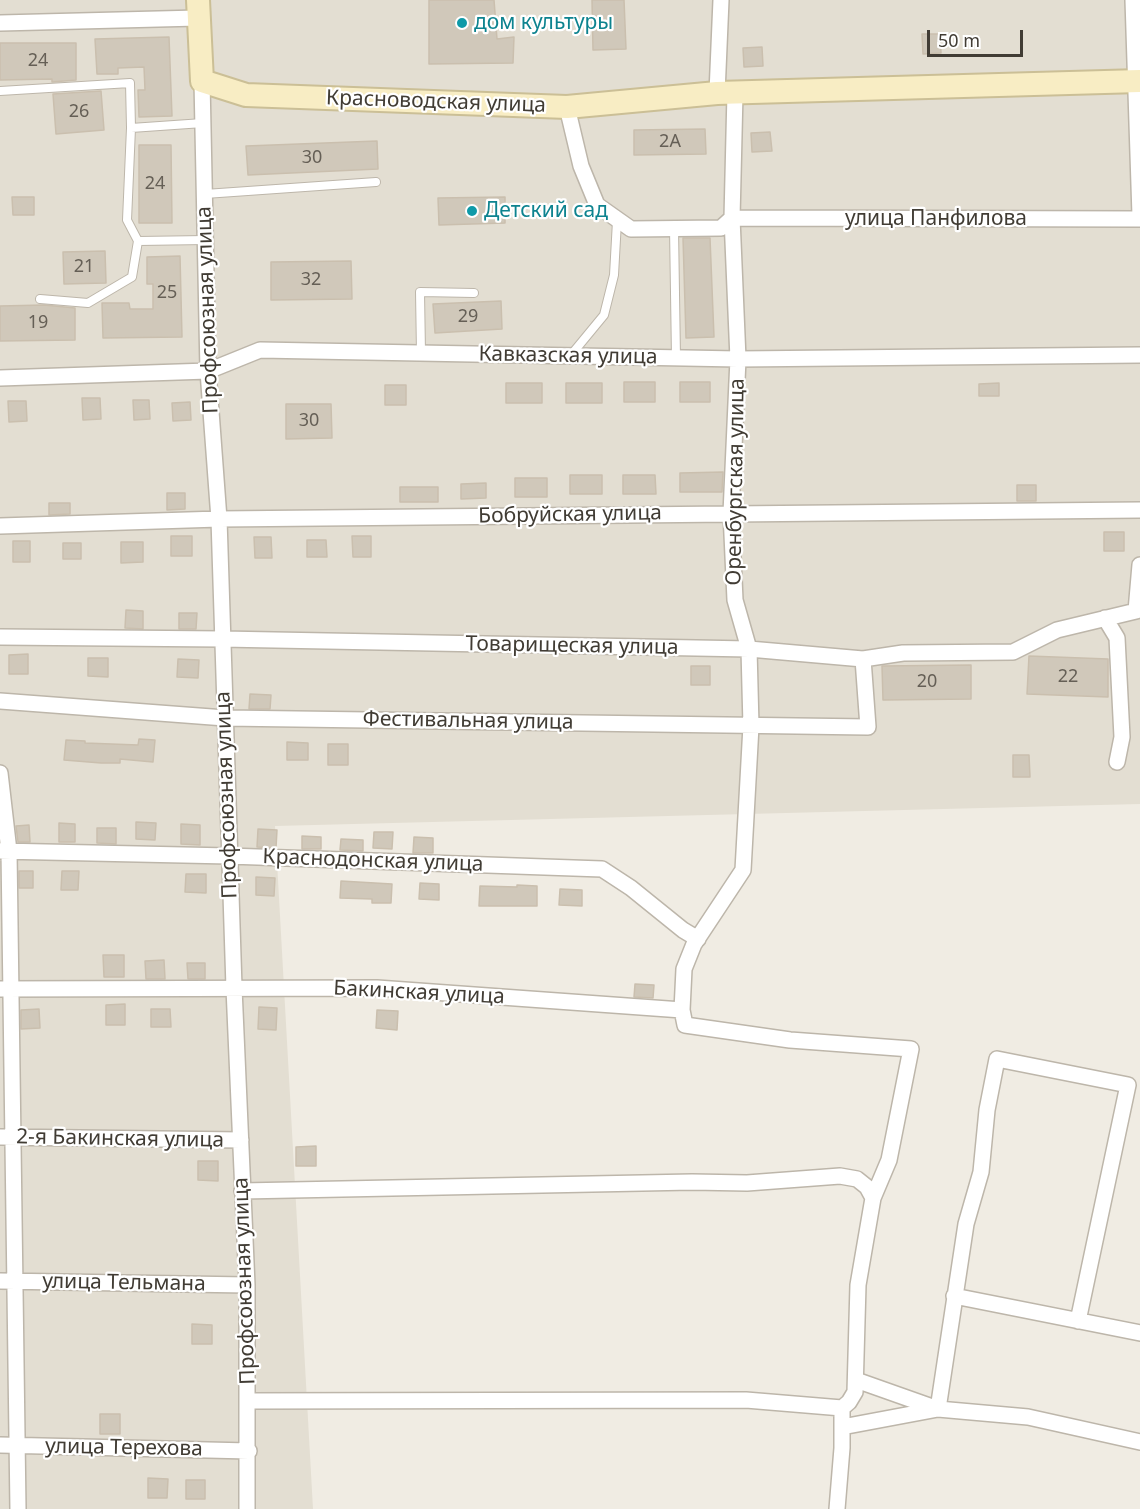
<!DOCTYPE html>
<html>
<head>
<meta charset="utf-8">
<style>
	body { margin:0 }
	#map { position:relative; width:1140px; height:1509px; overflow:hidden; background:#f0ece3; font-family:"Noto Sans",sans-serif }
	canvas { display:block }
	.scale { position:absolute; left:927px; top:30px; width:96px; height:27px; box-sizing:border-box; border:3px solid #413c34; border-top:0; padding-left:8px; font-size:18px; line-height:21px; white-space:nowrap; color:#413c34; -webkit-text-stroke:4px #fff; paint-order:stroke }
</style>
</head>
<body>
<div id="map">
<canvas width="1140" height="1509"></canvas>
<div class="scale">50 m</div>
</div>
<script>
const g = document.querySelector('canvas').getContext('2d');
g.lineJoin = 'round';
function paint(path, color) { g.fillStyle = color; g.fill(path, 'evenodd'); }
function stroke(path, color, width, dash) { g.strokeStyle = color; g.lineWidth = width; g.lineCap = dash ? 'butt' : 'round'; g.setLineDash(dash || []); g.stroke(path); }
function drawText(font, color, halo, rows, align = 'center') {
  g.font = font + ' "Noto Sans",sans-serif'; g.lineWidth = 4.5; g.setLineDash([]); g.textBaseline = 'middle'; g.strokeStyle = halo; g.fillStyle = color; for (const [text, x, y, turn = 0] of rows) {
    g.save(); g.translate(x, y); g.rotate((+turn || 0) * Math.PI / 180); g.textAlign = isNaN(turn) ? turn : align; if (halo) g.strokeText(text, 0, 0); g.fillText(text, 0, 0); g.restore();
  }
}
const residential = new Path2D(`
	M0 0H1140V804L275 826 313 1509H0Z`);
const building = new Path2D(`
	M429 0H494L497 39 514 37 513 63 429 64Z
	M592 0H624L626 49 593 50Z
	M922 34H940L941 53 923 54Z
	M169 37 172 116 139 117 138 90H145L144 67 118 68V74H97L95 39Z
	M0 43H76V80L52 82V79L0 80Z
	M762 47 763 66 744 67 743 48Z
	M101 91 104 130 56 134 53 94Z
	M705 129 706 154 634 155V130Z
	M770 132 772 151 752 152 751 133Z
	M377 141 378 169 248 175 246 146Z
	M139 145H171L172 223H139Z
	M12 197H34V215H13Z
	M505 197V223L439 225 438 198Z
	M683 238H710L714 337 686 338Z
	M105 251 106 283 64 284 63 252Z
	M180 256 182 337 103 338 102 303H129L130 309H153V284H147V257Z
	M351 261 352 299 271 300V262Z
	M501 301 502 329 435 333 433 304Z
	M44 305 75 308V340L0 341V306Z
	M624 382H655V402H624Z
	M680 382H710V402H680Z
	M506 383H542V403H506Z
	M566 383H602V403H566Z
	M999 383V396H979V384Z
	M385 385H406V405H385Z
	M82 398H100L101 419 83 420Z
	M133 400H149L150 419 134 420Z
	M8 401H26L27 421 9 422Z
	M190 402 191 420 173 421 172 403Z
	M286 404H331L332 438 286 439Z
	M723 472 722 492H680V473Z
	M570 475H602V494H570Z
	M623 475H655L656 494H623Z
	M515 478H547V497H515Z
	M486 483V498L461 499V484Z
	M1017 485H1036V501H1017Z
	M400 487H438V502H400Z
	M167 493H185V509L167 510Z
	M49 503H70V514L49 515Z
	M1104 532H1124V551H1104Z
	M171 536H192V556H171Z
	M352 536H371V557H353Z
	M254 537H271L272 558H255Z
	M307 540H326L327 557H307Z
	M13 541H30V562H13Z
	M121 542H143V562L121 563Z
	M63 543H81V559H63Z
	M126 610 143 611V629L125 628Z
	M179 613H197L196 629H179Z
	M28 654V674H9V655Z
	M1029 656 1108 659V697L1027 694Z
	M88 658H108V677L88 676Z
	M178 659 199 660 198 678 177 677Z
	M971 665V699L883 700 882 666Z
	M691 666H710V685H691Z
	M250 694 271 695 270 709H249Z
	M139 739 155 740 153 762 120 759V763H101L64 760 66 740 85 741V743L138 745Z
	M287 742 308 743V760H287Z
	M328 744H348V765H328Z
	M1013 755H1029L1030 777H1013Z
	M136 822 156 823 155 840 136 839Z
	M59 823 75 824V842H59Z
	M181 824 200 825V845L181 844Z
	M29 825 30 842H18L16 826Z
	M97 828H116V844L97 843Z
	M258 829 277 830 276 848 257 847Z
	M374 832H393L392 849 373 848Z
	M302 836 321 837V849H302Z
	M414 837 433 838V853H413Z
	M341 839 363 840V851L340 850Z
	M19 871H33V888H19Z
	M62 871H79L78 890H61Z
	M186 874H206V893L185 892Z
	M256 877 275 878 274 896 256 895Z
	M341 881 392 884 391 903H372V899L340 898Z
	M420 883 439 884V900L419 899Z
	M517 885 537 886V906H479L480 886 517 887Z
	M560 889 582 890V906L559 905Z
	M103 955H124V977H104Z
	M164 960 165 979H146L145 961Z
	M187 963H205V979H188Z
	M635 984 654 985 653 998 634 997Z
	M125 1004V1025H106V1005Z
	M259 1007 277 1008 276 1030 258 1029Z
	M39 1009 40 1028 21 1029V1010Z
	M151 1009H170L171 1027H151Z
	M377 1010 398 1011 397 1030 376 1028Z
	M316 1146V1166H296V1147Z
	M198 1161H218V1181L198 1180Z
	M192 1324 212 1325V1344H192Z
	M100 1414H120V1434H100Z
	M148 1478 168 1479 167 1498H148Z
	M186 1480H205V1499H186Z`);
const service = new Path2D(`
	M0 91 130 83 131 128
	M205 194 376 182
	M674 228 676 358
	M138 241 127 220 131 128 203 123
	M40 299 88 303 132 277 138 241 206 240
	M421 353 420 292 474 293
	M571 355 604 315 614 275 617 221`);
const minor = new Path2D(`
	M1133 0 1140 216
	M0 23 198 18
	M202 81 208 371 219 519 234 988 247 1285V1509
	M717 93 721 0
	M567 107 581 166 597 205 631 229 721 228 732 218 1140 219
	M0 378 208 371 260 350 738 359 1140 355
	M0 526 219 519 1140 510
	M1105 618 1117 638 1122 737 1117 762
	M0 637 222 639 749 649 863 659 903 653 1013 652 1057 630 1136 611 1140 565
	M0 701 225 718 868 727 863 659
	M0 773 9 851 18 1509
	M0 851 229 856 602 869 631 888 683 930 698 939
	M0 989 377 988 682 1010 684 969 694 944 743 870 751 726 749 649 735 600 731 513 738 359 732 218 735 93
	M682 1010 685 1025 790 1040 911 1049 889 1160 873 1198
	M0 1137 241 1140
	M242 1191 692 1182 747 1183 840 1176 857 1179 867 1187 873 1198 858 1285 855 1392 849 1402 842 1408
	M0 1281 247 1285
	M954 1296 1140 1333
	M856 1380 938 1409 1028 1417 1140 1442
	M248 1401 746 1400 842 1408V1448L837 1509
	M842 1427 938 1409 966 1224 981 1172 987 1110 997 1059 1128 1085 1078 1321
	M0 1445 249 1451`);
const secondary = new Path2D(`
	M198 0 202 81 246 95 567 107 717 93 1140 81`);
const markers = [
	[462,23,6,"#0f9aa8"],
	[472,211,6,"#0f9aa8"]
];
const numberNames = [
	["24",38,61],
	["26",79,112],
	["2А",670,142],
	["30",312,158],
	["24",155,184],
	["21",84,267],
	["32",311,280],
	["25",167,293],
	["29",468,317],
	["19",38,323],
	["30",309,421],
	["22",1068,677],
	["20",927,682]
];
const cultureNames = [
	["дом культуры",474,23],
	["Детский сад",484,211]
];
const streetNames = [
	["Красноводская улица",436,102,2],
	["улица Панфилова",936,219],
	["Профсоюзная улица",208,310,-92],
	["Кавказская улица",568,356,1],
	["Оренбургская улица",736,482,-89],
	["Бобруйская улица",570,515,-1],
	["Товарищеская улица",572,646,1],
	["Фестивальная улица",468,721,1],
	["Профсоюзная улица",227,795,-92],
	["Краснодонская улица",373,861,2],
	["Бакинская улица",419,993,3],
	["2-я Бакинская улица",120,1139,1],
	["Профсоюзная улица",245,1281,-92],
	["улица Тельмана",124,1283,1],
	["улица Терехова",124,1448,1]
];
paint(residential, '#e3ded2');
paint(building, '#d0c8ba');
stroke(building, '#cabfae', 1.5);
stroke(service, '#bdb6aa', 10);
stroke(minor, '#bdb6aa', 18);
stroke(secondary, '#cbbf96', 26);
stroke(service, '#fff', 8);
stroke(minor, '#fff', 15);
stroke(secondary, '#f8edc4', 22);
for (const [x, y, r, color] of markers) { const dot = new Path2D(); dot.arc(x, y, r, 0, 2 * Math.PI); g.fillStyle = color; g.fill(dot); stroke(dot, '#fff', 2); }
drawText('18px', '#655f56', null, numberNames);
drawText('21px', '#0d838f', '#fff', cultureNames, 'left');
drawText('21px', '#413c34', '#fff', streetNames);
</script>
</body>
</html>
